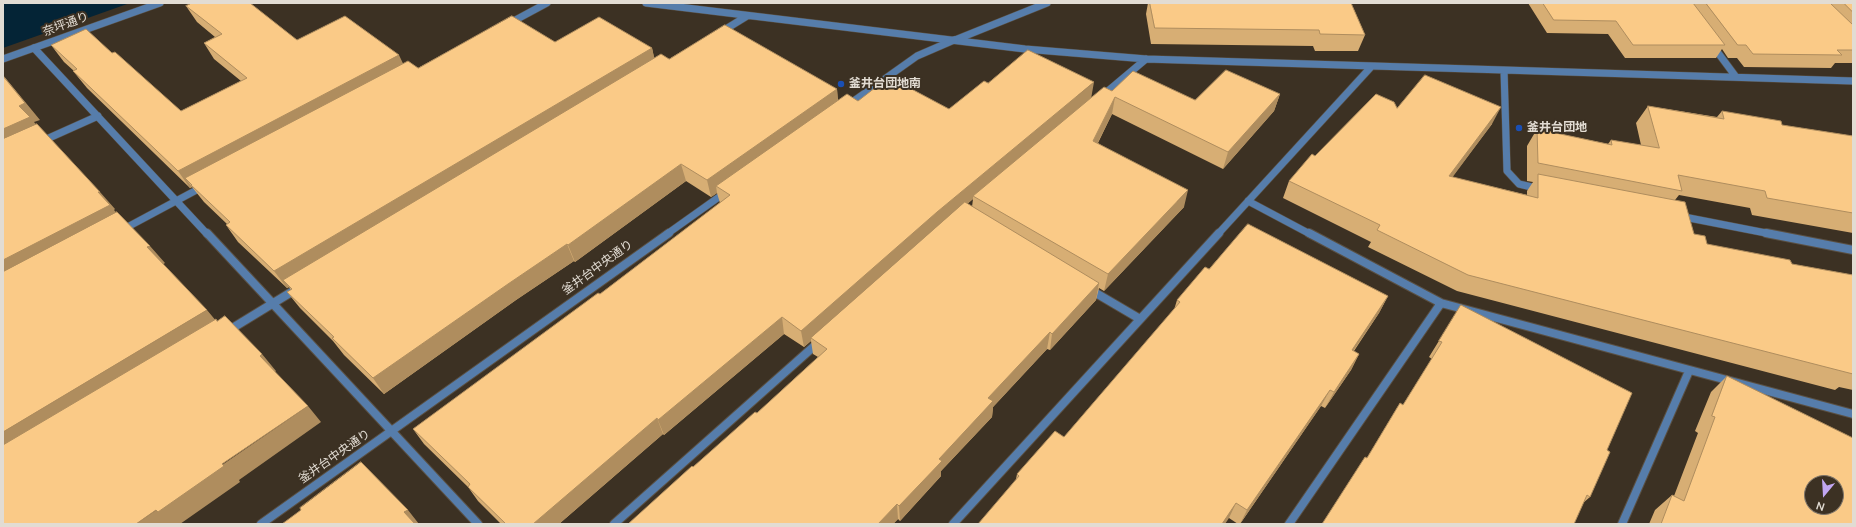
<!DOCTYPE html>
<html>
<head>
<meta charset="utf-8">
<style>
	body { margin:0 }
	#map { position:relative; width:1856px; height:527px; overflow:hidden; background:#3c3123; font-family:"Nunito Sans",sans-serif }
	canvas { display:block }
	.frame { position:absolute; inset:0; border:4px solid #e2dcd3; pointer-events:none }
	.north { position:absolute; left:1804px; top:475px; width:40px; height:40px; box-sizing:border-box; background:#3c3123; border:1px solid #7e7569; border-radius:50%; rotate:198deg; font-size:11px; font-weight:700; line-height:16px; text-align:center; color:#e2dcd3 }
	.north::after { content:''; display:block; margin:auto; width:14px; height:18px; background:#c2a7f2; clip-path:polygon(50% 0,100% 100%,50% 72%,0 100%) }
</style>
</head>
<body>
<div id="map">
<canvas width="1856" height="527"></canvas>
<div class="frame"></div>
<div class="north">N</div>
</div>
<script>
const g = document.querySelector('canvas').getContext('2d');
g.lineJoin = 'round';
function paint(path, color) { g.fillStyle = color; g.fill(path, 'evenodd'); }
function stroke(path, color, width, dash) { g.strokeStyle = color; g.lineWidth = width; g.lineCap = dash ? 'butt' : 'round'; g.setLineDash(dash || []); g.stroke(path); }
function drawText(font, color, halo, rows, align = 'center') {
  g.font = font + ' "Nunito Sans","Noto Sans JP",sans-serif'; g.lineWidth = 4; g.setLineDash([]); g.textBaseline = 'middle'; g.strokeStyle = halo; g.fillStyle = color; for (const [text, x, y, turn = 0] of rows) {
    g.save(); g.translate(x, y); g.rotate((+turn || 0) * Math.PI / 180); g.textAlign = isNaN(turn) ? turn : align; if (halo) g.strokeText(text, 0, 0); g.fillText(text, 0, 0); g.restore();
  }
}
const water = new Path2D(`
	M3 3H130L3 48Z`);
const minorFar1 = new Path2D(`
	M646 3 1025 49 1146 59 1504 70 1507 171 1519 184 1540 189
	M508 24 547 3
	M721 32 747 16
	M955 40 1047 3
	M1713 46 1736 77
	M34 48 207 234
	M1504 70 1853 81
	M1102 96 1146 59
	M40 142 98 116
	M1248 201 1310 234
	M1679 216 1771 234
	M120 231 204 186
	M1218 234 1371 67`);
const minor = new Path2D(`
	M207 233 478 524
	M1309 233 1441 303 1853 414
	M1766 233 1853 250
	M1089 289 1140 319
	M226 332 298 288
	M614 524 820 341
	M953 524 1219 233
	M1289 524 1441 303
	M1622 524 1689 371`);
const tertiaryFar1 = new Path2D(`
	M3 59 160 3
	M848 105 917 56 954 40
	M667 234 726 192`);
const tertiary = new Path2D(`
	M261 524 669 233`);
const wall = new Path2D(`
	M1148 3H1351L1365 35 1358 51H1315L1313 46 1151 44 1146 14Z
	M1528 3H1853V63H1835L1831 68 1744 67 1737 58H1728L1722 49 1716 58H1625L1608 34 1547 33Z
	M186 6 297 40 403 64 418 68 555 42 652 48 654 58 669 59 837 89 838 101H858L949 109 988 83 1091 97 1112 91 1195 100 1280 94 1274 111 1223 169 1112 114 1098 143 1184 207 1104 291 1099 288 1096 300 1050 350 1047 349 993 407 992 417 941 471V476L900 521 898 519 893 524H628L693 467 757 413 818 357 813 354 811 341 804 347 784 334 664 435 663 434 559 524H501L478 501 468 487 424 444 413 429 600 294 720 203 717 193 711 197 686 181 575 262 574 261 516 300 384 394 344 355 333 341 300 308 287 292 291 290 289 287 287 288 238 242 226 225 227 224 204 202 192 187 190 188 87 88 73 71H74L64 62 51 45 112 53 181 111 241 81 214 59 204 43 215 37 197 22ZM973 199 972 207 967 204Z
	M1648 106 1717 117 1722 111 1782 125 1853 136V233L1752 215 1750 208 1679 195 1675 200 1694 234 1707 244 1792 264 1853 275V390L1839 387 1835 390 1457 291 1368 247 1371 242 1283 198 1289 181 1315 156 1397 108 1492 124 1452 177 1527 195V191L1533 182 1527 181V146L1537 129 1608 144 1611 140 1641 145 1636 123Z
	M1209 269 1388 296 1379 313 1354 351 1359 354 1351 370 1325 408 1321 406 1240 524H1238L1229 518 1016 479 1017 474 1064 437 1174 310 1177 300Z
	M1461 305 1607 450 1590 497 1583 503 1367 458 1400 403 1403 405 1432 359 1429 357Z
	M1727 376 1853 524H1649L1655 510 1672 495 1674 496 1698 433 1695 431 1711 392Z`);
const shadedWall = new Path2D(`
	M652 48 656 65 283 280 289 287 287 288 274 271Z
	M399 55 407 72 185 178 192 187 190 188 178 171Z
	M3 75 40 120 34 122 45 135 3 154V129L19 106Z
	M1094 82 1091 99 973 196V199L811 338V341L804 347 801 331 937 212Z
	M837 89 838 106 716 186 717 193 711 197 707 180Z
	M1280 94 1274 111 1223 169 1228 152Z
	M1115 97 1112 114 1090 158 1093 141Z
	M1501 107 1492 124 1440 194 1449 176Z
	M681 164 686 181 575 262 568 245Z
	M1188 190 1184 207 1104 291 1108 274Z
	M98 192H100L115 209 114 210 125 222 3 286V260Z
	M567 244 574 261 516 300 384 394 373 378 508 284Z
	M150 246 165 263 162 265 147 247Z
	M1099 283 1096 300 1050 350 1052 334Z
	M1388 296 1379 313 1343 366 1352 350Z
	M207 310 222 328 3 460V432Z
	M782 317 784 334 664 435 658 420Z
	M1050 332 1047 349 993 407 992 417 941 471V476L900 521 899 506 939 459 988 398Z
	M262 354 276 371 274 373 260 356Z
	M1359 354 1351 370 1325 408 1334 392Z
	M1330 390 1321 406 1240 524 1247 510Z
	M308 406 321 422 239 480 240 482 180 524H136Z
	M657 418 663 434 559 524H533Z
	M1236 503 1229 518 1225 524H1222Z
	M897 504 898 519 893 524H878Z
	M408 510 419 524H414L404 512Z`);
const building = new Path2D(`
	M192 3H250L297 40 345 16 399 55 178 171 73 71 77 69 51 45 86 29 112 53 115 52 181 111 247 78 204 43 222 34 186 6Z
	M1150 3H1351L1365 35 1320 34 1319 30 1155 28Z
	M1543 3H1693L1725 45H1633L1616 21 1554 20Z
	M1706 3H1830L1853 25V50H1837L1842 55 1753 54 1746 45H1738Z
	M1844 3H1853V12Z
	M512 16 555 42 599 17 652 48 274 271 226 225 230 222 191 185H192L185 178 408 61 418 68Z
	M725 25 837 89 707 180 681 164 568 245 567 244 508 284 373 378 332 338 334 337 287 292 292 289 283 280 661 54 669 59Z
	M1028 50 1094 82 937 212 801 331 782 317 658 420 657 418 533 524H506L468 487 470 484 413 429 598 293 600 294 730 195 716 186 847 94 858 101 889 77 949 109 984 81 988 83Z
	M1226 70 1280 94 1228 152 1115 97 1093 141 1188 190 1108 274 973 196 1104 87 1112 91 1133 71 1195 100Z
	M1425 75 1501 107 1449 176 1538 198V174L1685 202 1694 234 1705 236 1707 244 1790 260 1792 264 1853 275V374L1468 275 1377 230 1380 225 1289 181 1312 154 1315 156 1376 94 1394 102 1397 108Z
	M3 76 25 103 19 106 30 117 3 129Z
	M1648 106 1724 119 1722 111 1781 121 1782 125 1853 136V213L1767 198 1765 191 1678 175 1682 191 1538 163 1537 129 1612 145 1611 140 1659 148Z
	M37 124 100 192H98L110 205 3 260V139Z
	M965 202 1099 283 1052 334 1050 332 988 398 993 401 939 459 942 461 899 506 897 504 878 524H628L692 466 693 467 755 412 757 413 827 349 811 338Z
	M117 212 150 246 147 247 207 310 3 432V272Z
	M1248 224 1388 296 1352 350 1359 354 1334 392 1330 390 1247 510 1236 503 1222 524H978L1019 476 1017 474 1055 431 1064 437 1180 302 1177 300 1205 267 1209 269Z
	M1461 305 1632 393 1607 450 1610 452 1590 497 1587 495 1574 524H1322L1365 457 1367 458 1400 403 1403 405 1442 342 1439 341Z
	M225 316 262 354 260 356 308 406 222 464 224 466 158 512 156 510 136 524H3V445L216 319 217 321Z
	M1727 376 1853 438V524H1661L1672 495 1684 501 1715 417 1712 416ZM1812 483H1836V507H1812Z
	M361 462 408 510 404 512 415 524H282L301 510 300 508Z`);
const markers = [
	[841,84,4,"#1a4fb4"],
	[1519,128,4,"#1a4fb4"]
];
const streetNames = [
	["奈坪通り",66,25,-20],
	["釜井台中央通り",598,268,-36],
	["釜井台中央通り",335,457,-35]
];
const poiNames = [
	["釜井台団地南",849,84],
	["釜井台団地",1527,128]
];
paint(water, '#042436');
stroke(minorFar1, '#5a5043', 8);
stroke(minor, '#5a5043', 10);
stroke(tertiaryFar1, '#5a5043', 8);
stroke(tertiary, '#5a5043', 10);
stroke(minorFar1, '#567dab', 7);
stroke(minor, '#567dab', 8);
stroke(tertiaryFar1, '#567dab', 7);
stroke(tertiary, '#567dab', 8);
paint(wall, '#d7ae74');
paint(shadedWall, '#af8d5e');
paint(building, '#faca87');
stroke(building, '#af8d5e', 1);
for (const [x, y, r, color] of markers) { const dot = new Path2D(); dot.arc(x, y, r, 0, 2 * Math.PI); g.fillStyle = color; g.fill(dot); stroke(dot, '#3c3123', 1.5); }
drawText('12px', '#e2dcd3', '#3c3123', streetNames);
drawText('bold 12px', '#e2dcd3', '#3c3123', poiNames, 'left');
</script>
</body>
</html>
